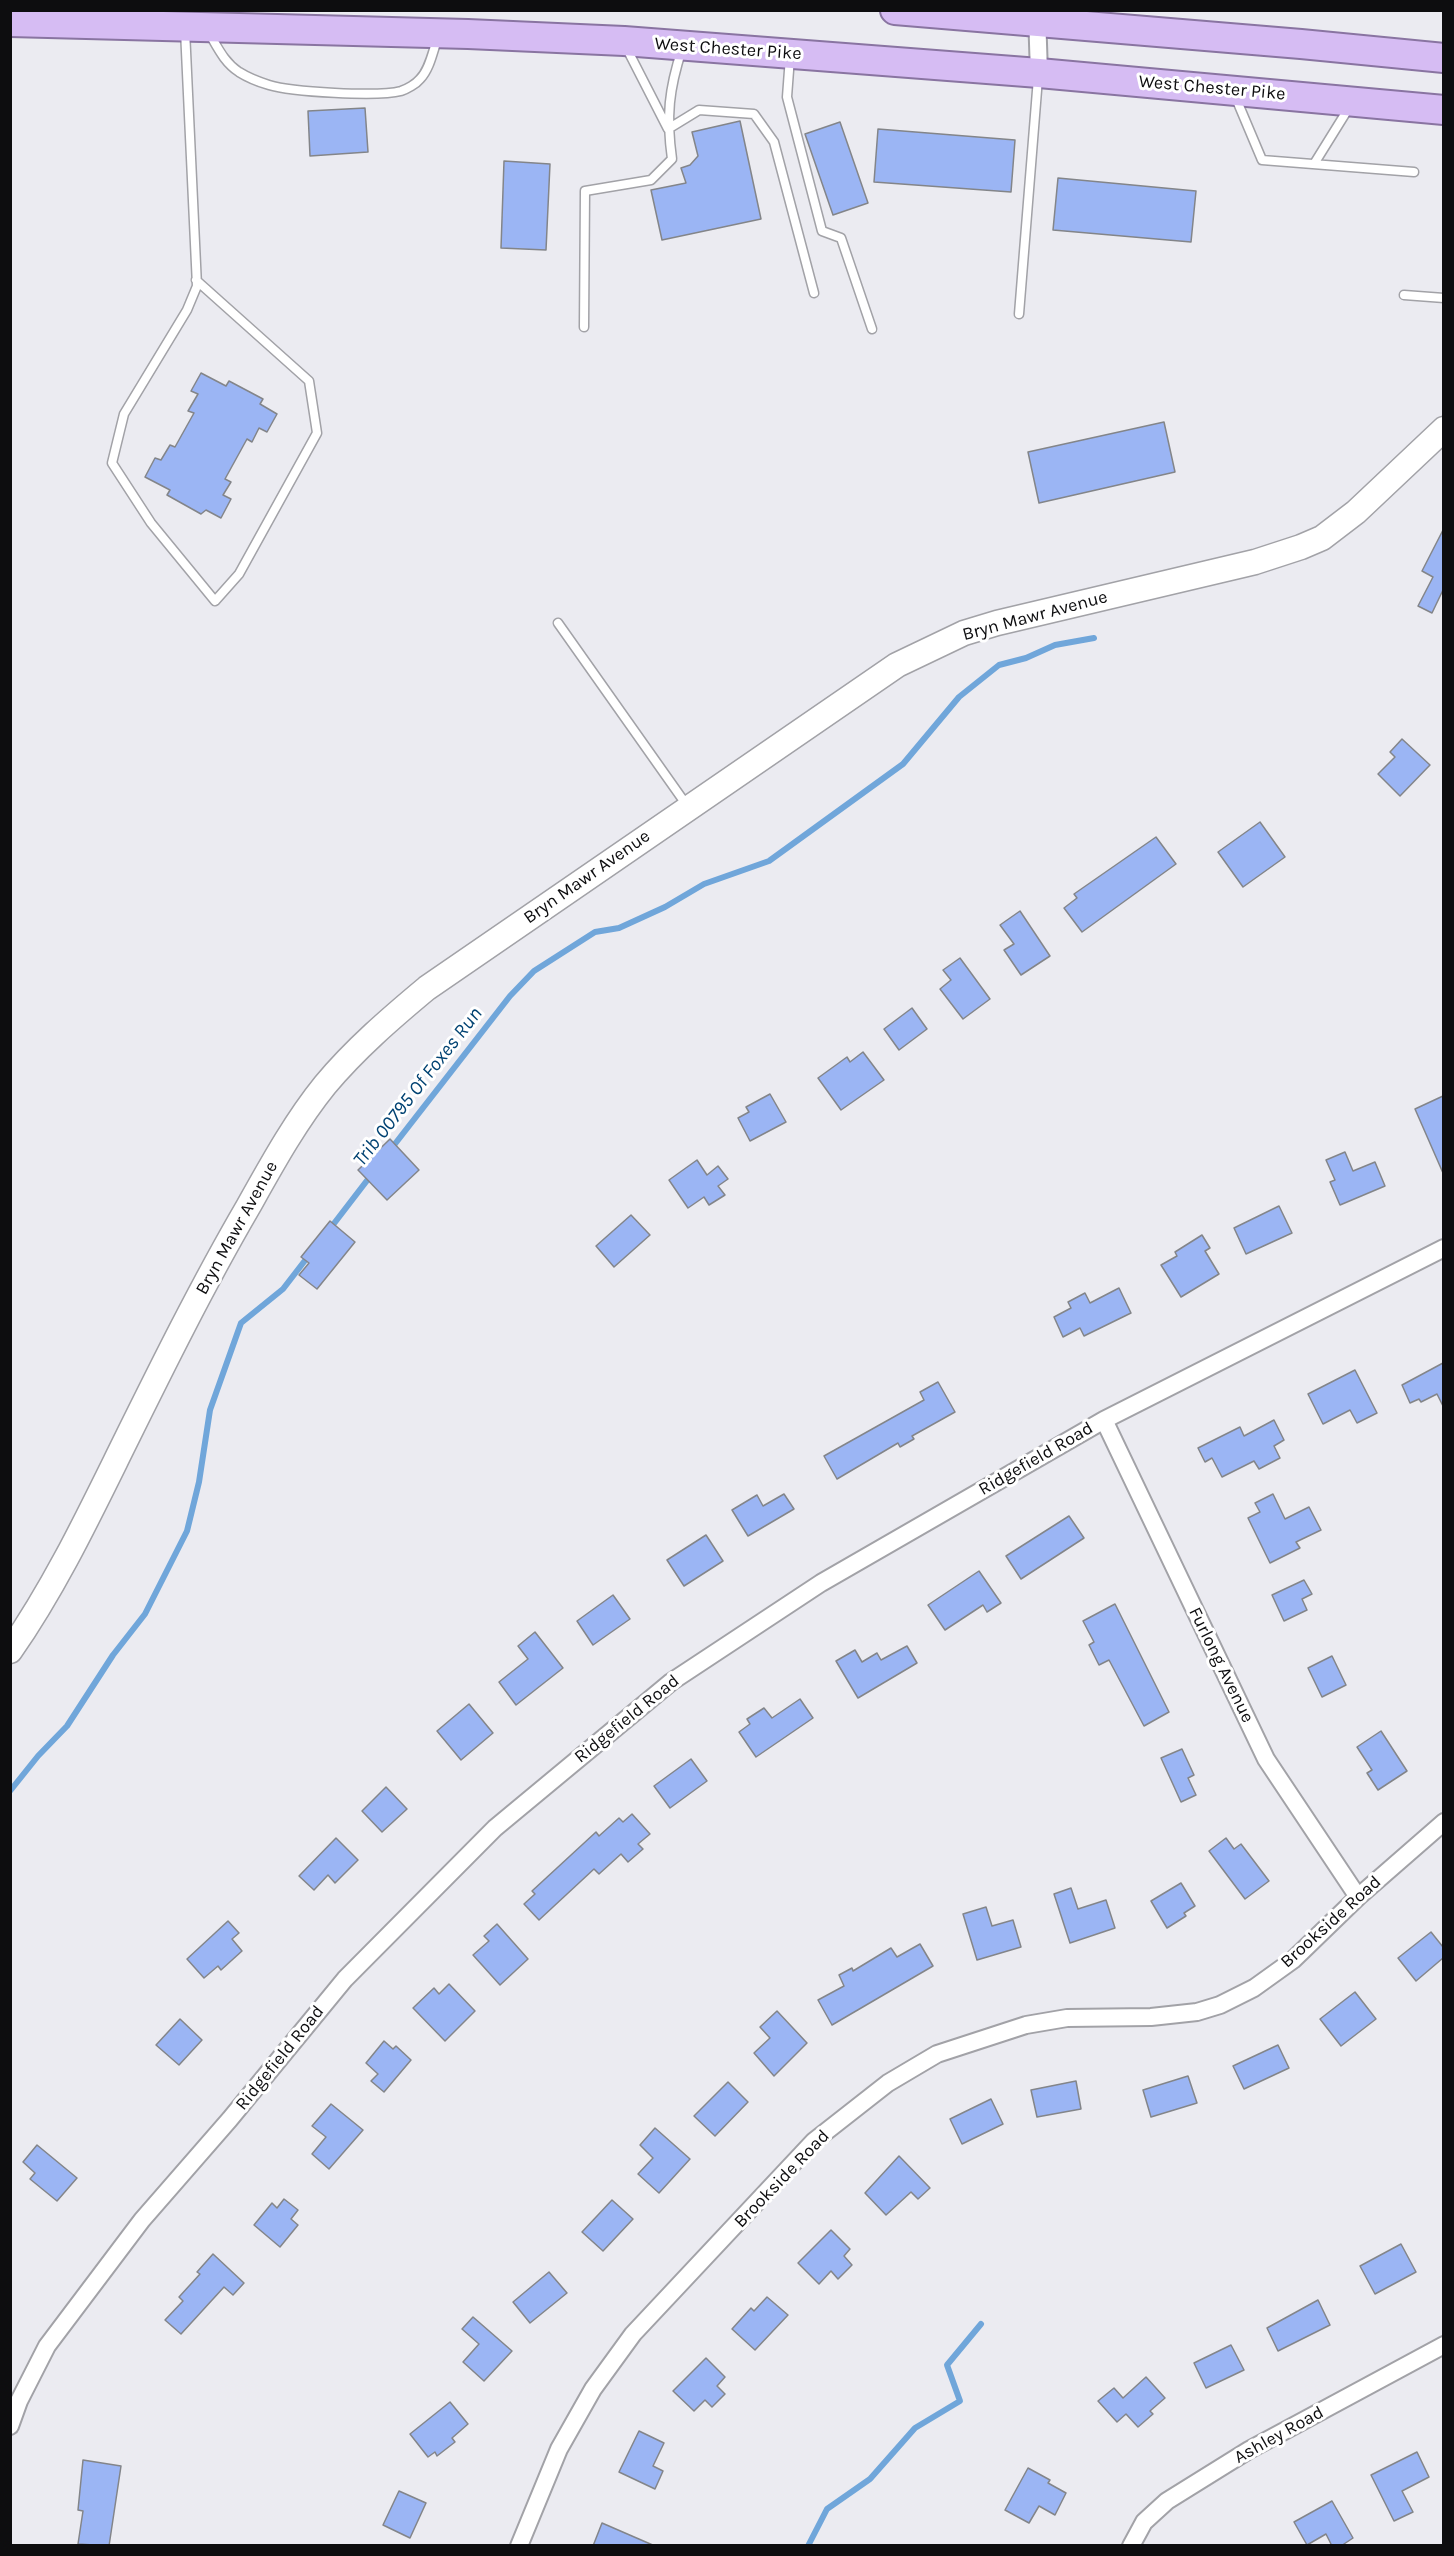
<!DOCTYPE html>
<html>
<head>
<meta charset="utf-8">
<style>
	body { margin:0 }
	#map { position:relative; width:1454px; height:2556px; overflow:hidden; background:#ebebf1; font-family:Karla,sans-serif }
	canvas { display:block }
	.frame { position:absolute; inset:0; border:12px solid #0d0d0f; pointer-events:none }
</style>
</head>
<body>
<div id="map">
<canvas width="1454" height="2556"></canvas>
<div class="frame"></div>
</div>
<script>
const g = document.querySelector('canvas').getContext('2d');
g.lineJoin = 'round';
function stroke(path, color, width, dash) { g.strokeStyle = color; g.lineWidth = width; g.lineCap = dash ? 'butt' : 'round'; g.setLineDash(dash || []); g.stroke(path); }
function paint(path, color) { g.fillStyle = color; g.fill(path, 'evenodd'); }
function drawText(font, color, halo, rows, align = 'center') {
  g.font = font + ' Karla,sans-serif'; g.lineWidth = 6; g.setLineDash([]); g.textBaseline = 'middle'; g.strokeStyle = halo; g.fillStyle = color; for (const [text, x, y, turn = 0] of rows) {
    g.save(); g.translate(x, y); g.rotate((+turn || 0) * Math.PI / 180); g.textAlign = isNaN(turn) ? turn : align; if (halo) g.strokeText(text, 0, 0); g.fillText(text, 0, 0); g.restore();
  }
}
const stream = new Path2D(`
	M391 1149 510 996 534 971 595 932 619 928 665 907 704 884 769 861 903 764 959 697 999 665 1026 658 1055 645 1094 638
	M329 1230 372 1174
	M10 1791 38 1756 67 1726 113 1655 145 1614 187 1531 199 1482 210 1410 241 1323 283 1289 310 1254
	M808 2546 827 2509 870 2479 915 2428 960 2401 947 2365 981 2324`);
const building = new Path2D(`
	M365 108 368 152 310 156 308 111Z
	M740 121 761 219 662 240 651 190 686 183 681 168 690 165 698 156 692 132Z
	M840 122 868 203 833 215 805 134Z
	M878 129 1015 140 1011 192 874 182Z
	M504 161 550 164 546 250 501 248Z
	M1058 178 1196 191 1191 242 1053 230Z
	M201 373 226 386 229 381 263 399 260 404 277 414 267 432 259 428 252 442 247 439 225 479 231 482 223 495 231 499 221 518 206 510 201 514 167 495 170 490 145 477 155 458 161 460 170 445 175 447 194 413 188 411 198 394 191 391Z
	M1164 422 1175 472 1039 503 1028 452Z
	M1443 530V590L1432 613 1418 606 1433 577 1422 571Z
	M1402 739 1430 765 1400 796 1378 774 1395 757 1390 752Z
	M1260 822 1285 857 1243 887 1218 852Z
	M1156 837 1176 864 1082 932 1064 908 1077 898 1074 894Z
	M1020 911 1050 956 1021 975 1004 950 1014 944 1000 925Z
	M960 958 990 999 963 1019 940 989 951 980 943 970Z
	M912 1008 927 1029 899 1050 884 1029Z
	M863 1052 884 1080 841 1110 818 1078 847 1057 850 1062Z
	M770 1094 786 1122 750 1141 738 1118 749 1112 746 1107Z
	M1443 1096V1173L1415 1109Z
	M390 1139 419 1170 387 1200 358 1170Z
	M1345 1152 1353 1171 1375 1162 1385 1186 1340 1205 1330 1182 1335 1180 1326 1160Z
	M697 1160 707 1175 718 1166 728 1179 718 1186 725 1195 709 1205 704 1197 688 1208 669 1180Z
	M1279 1206 1292 1233 1246 1254 1234 1228Z
	M631 1215 650 1235 614 1267 596 1246Z
	M330 1221 355 1242 317 1289 299 1275 309 1263 301 1257Z
	M1202 1235 1210 1248 1205 1251 1219 1274 1181 1297 1161 1265 1177 1256 1175 1252Z
	M1119 1288 1131 1313 1084 1336 1080 1328 1063 1337 1054 1317 1071 1308 1068 1302 1085 1293 1090 1303Z
	M1443 1363V1406L1437 1394 1421 1402 1419 1399 1410 1403 1402 1385Z
	M1355 1370 1377 1413 1357 1423 1350 1410 1323 1424 1308 1394Z
	M938 1382 955 1412 912 1436 914 1439 900 1447 898 1443 837 1479 824 1456 924 1400 920 1392Z
	M1274 1420 1284 1440 1274 1446 1280 1458 1259 1469 1254 1461 1222 1477 1212 1458 1205 1462 1198 1448 1240 1427 1244 1436Z
	M784 1494 794 1509 748 1536 732 1510 757 1495 763 1506Z
	M1273 1494 1285 1519 1309 1507 1321 1530 1296 1542 1300 1548 1270 1563 1248 1518 1260 1512 1255 1503Z
	M1069 1516 1084 1538 1021 1579 1006 1556Z
	M706 1535 723 1561 684 1586 667 1560Z
	M979 1571 1001 1603 987 1612 983 1605 945 1630 928 1605Z
	M1304 1580 1312 1594 1302 1599 1307 1610 1284 1621 1272 1595Z
	M613 1595 630 1619 593 1645 577 1621Z
	M1115 1604 1169 1712 1144 1726 1109 1660 1099 1665 1089 1645 1094 1642 1083 1621Z
	M535 1632 563 1668 516 1705 499 1682 528 1659 518 1646Z
	M907 1646 917 1663 858 1698 836 1661 855 1650 862 1662 877 1653 881 1660Z
	M1332 1656 1346 1685 1322 1697 1308 1668Z
	M800 1699 813 1718 756 1757 739 1732 750 1724 747 1719 764 1708 772 1718Z
	M469 1704 493 1733 461 1760 437 1731Z
	M1381 1731 1407 1771 1378 1790 1367 1773 1372 1770 1357 1747Z
	M1182 1749 1194 1775 1188 1778 1196 1795 1181 1802 1161 1758Z
	M691 1759 707 1781 670 1808 654 1786Z
	M386 1787 407 1809 382 1832 362 1811Z
	M632 1814 650 1834 638 1844 643 1849 628 1862 621 1854 599 1874 594 1869 539 1920 524 1904 535 1894 532 1891 596 1832 599 1836 619 1818 623 1822Z
	M336 1838 358 1860 335 1883 328 1875 314 1890 299 1876Z
	M1226 1838 1234 1849 1241 1844 1269 1881 1245 1899 1209 1851Z
	M1181 1883 1195 1906 1184 1913 1186 1916 1167 1928 1151 1901Z
	M1071 1888 1078 1909 1106 1900 1115 1928 1070 1943 1054 1894Z
	M986 1907 992 1926 1013 1920 1021 1947 977 1960 963 1914Z
	M228 1921 239 1933 232 1939 242 1951 221 1970 218 1966 204 1978 187 1959Z
	M497 1924 528 1959 500 1985 473 1955 489 1941 484 1936Z
	M1431 1932 1443 1947V1958L1416 1981 1398 1958Z
	M920 1944 933 1966 832 2025 818 2000 844 1986 839 1975 852 1968 853 1971 891 1948 897 1957Z
	M449 1984 475 2011 445 2041 413 2008 434 1988 439 1994Z
	M1355 1992 1376 2019 1341 2046 1320 2019Z
	M777 2011 807 2043 774 2076 754 2053 770 2038 760 2027Z
	M180 2019 202 2040 179 2065 156 2045Z
	M384 2041 393 2049 396 2046 411 2060 384 2092 371 2081 378 2074 366 2063Z
	M1278 2045 1289 2068 1244 2089 1233 2066Z
	M1188 2076 1197 2103 1151 2117 1143 2090Z
	M1076 2081 1081 2109 1037 2117 1031 2090Z
	M728 2082 748 2102 715 2136 694 2116Z
	M991 2099 1003 2124 962 2144 950 2119Z
	M331 2104 363 2130 329 2169 312 2154 326 2137 312 2126Z
	M655 2128 690 2159 659 2193 638 2174 653 2158 640 2145Z
	M37 2145 77 2178 57 2201 30 2179 35 2173 23 2162Z
	M899 2156 930 2188 918 2199 911 2192 886 2215 865 2193Z
	M284 2199 298 2210 291 2219 298 2225 280 2247 254 2225 272 2203 277 2208Z
	M612 2200 633 2219 603 2251 582 2232Z
	M831 2230 850 2249 844 2256 852 2265 838 2279 831 2271 819 2284 798 2263Z
	M1401 2244 1416 2272 1375 2294 1360 2266Z
	M213 2254 244 2283 233 2295 224 2287 181 2334 165 2320 183 2301 179 2297 200 2274 197 2272Z
	M549 2272 567 2293 530 2323 513 2302Z
	M767 2297 788 2315 755 2350 732 2329 751 2308 754 2311Z
	M1318 2300 1330 2325 1278 2351 1267 2328Z
	M473 2317 512 2351 484 2381 463 2362 479 2344 462 2329Z
	M1231 2345 1244 2370 1206 2388 1194 2363Z
	M706 2358 725 2377 717 2386 725 2394 712 2407 705 2400 694 2411 673 2391Z
	M1146 2377 1165 2398 1150 2411 1153 2414 1138 2427 1126 2414 1117 2422 1098 2401 1114 2388 1123 2398Z
	M450 2402 468 2424 452 2438 455 2442 437 2456 435 2452 428 2457 410 2434Z
	M639 2431 664 2443 653 2466 663 2471 655 2489 619 2472Z
	M1417 2452 1429 2477 1402 2491 1413 2512 1394 2521 1371 2475Z
	M83 2460 121 2466 109 2546 78 2544 83 2511 78 2510Z
	M1028 2468 1050 2480 1048 2483 1066 2493 1055 2515 1039 2506 1029 2523 1005 2510Z
	M399 2491 426 2503 410 2538 383 2525Z
	M1332 2501 1353 2538 1341 2546H1332L1326 2534 1307 2545 1294 2522Z
	M602 2523 655 2546H593Z`);
const service = new Path2D(`
	M185 30 197 286 187 310 124 414 112 463 151 523 215 601 239 574 317 433 309 381 196 280
	M209 33C218 48 224 62 239 72 247 77 259 82 269 85 291 92 378 97 401 91 407 89 416 84 420 79 430 69 433 50 438 37
	M626 47 668 129
	M790 57 787 97 822 231 841 238 872 329
	M1235 96 1262 160 1414 172
	M668 129 699 110 754 114 774 142 814 293
	M1314 164 1350 106
	M1404 295 1444 298
	M1019 314 1038 78
	M584 327 585 191 651 180 672 159C666 116 669 89 682 49
	M558 623 688 807`);
const minor = new Path2D(`
	M1037 14 1039 73
	M1104 1420 1266 1759 1358 1897
	M10 2426 19 2401 47 2346 142 2220 230 2119 345 1979 495 1828 671 1682 821 1583 1104 1420 1444 1248
	M519 2546 559 2449 593 2389 633 2334 814 2141 888 2083 937 2054 1026 2025 1067 2018 1151 2017 1197 2012 1220 2005 1254 1988 1293 1960 1358 1897 1444 1822
	M1131 2546 1144 2522 1167 2501 1249 2450 1444 2345`);
const secondary = new Path2D(`
	M10 1651C54 1588 88 1517 122 1448 162 1367 202 1286 248 1207 271 1166 295 1122 325 1085 355 1049 391 1018 427 988L897 665 964 633 997 623 1255 562 1301 547 1322 538 1356 512 1444 429`);
const trunk = new Path2D(`
	M895 10 1301 44 1444 58
	M10 22 468 34 624 41 1039 73 1444 110`);
const streetNames = [
	["West Chester Pike",728,49,4],
	["West Chester Pike",1212,88,5],
	["Bryn Mawr Avenue",1035,616,-15],
	["Bryn Mawr Avenue",587,877,-35],
	["Bryn Mawr Avenue",237,1228,-61],
	["Ridgefield Road",1036,1459,-30],
	["Furlong Avenue",1221,1665,64],
	["Ridgefield Road",627,1719,-39],
	["Brookside Road",1331,1922,-42],
	["Ridgefield Road",280,2058,-51],
	["Brookside Road",782,2179,-46],
	["Ashley Road",1279,2435,-29]
];
const waterNames = [
	["Trib 00795 Of Foxes Run",418,1087,-52]
];
stroke(stream, '#70a6da', 6);
paint(building, '#9bb5f4');
stroke(building, '#838589', 1.5);
stroke(service, '#a2a2a7', 11);
stroke(minor, '#a2a2a7', 20);
stroke(secondary, '#a2a2a7', 27);
stroke(trunk, '#8974a1', 32);
stroke(service, '#fff', 8);
stroke(minor, '#fff', 16);
stroke(secondary, '#fff', 24);
stroke(trunk, '#d6bcf3', 28);
drawText('18px', '#0d0d0f', '#fff', streetNames);
drawText('italic 20px', '#004272', '#fff', waterNames);
</script>
</body>
</html>
